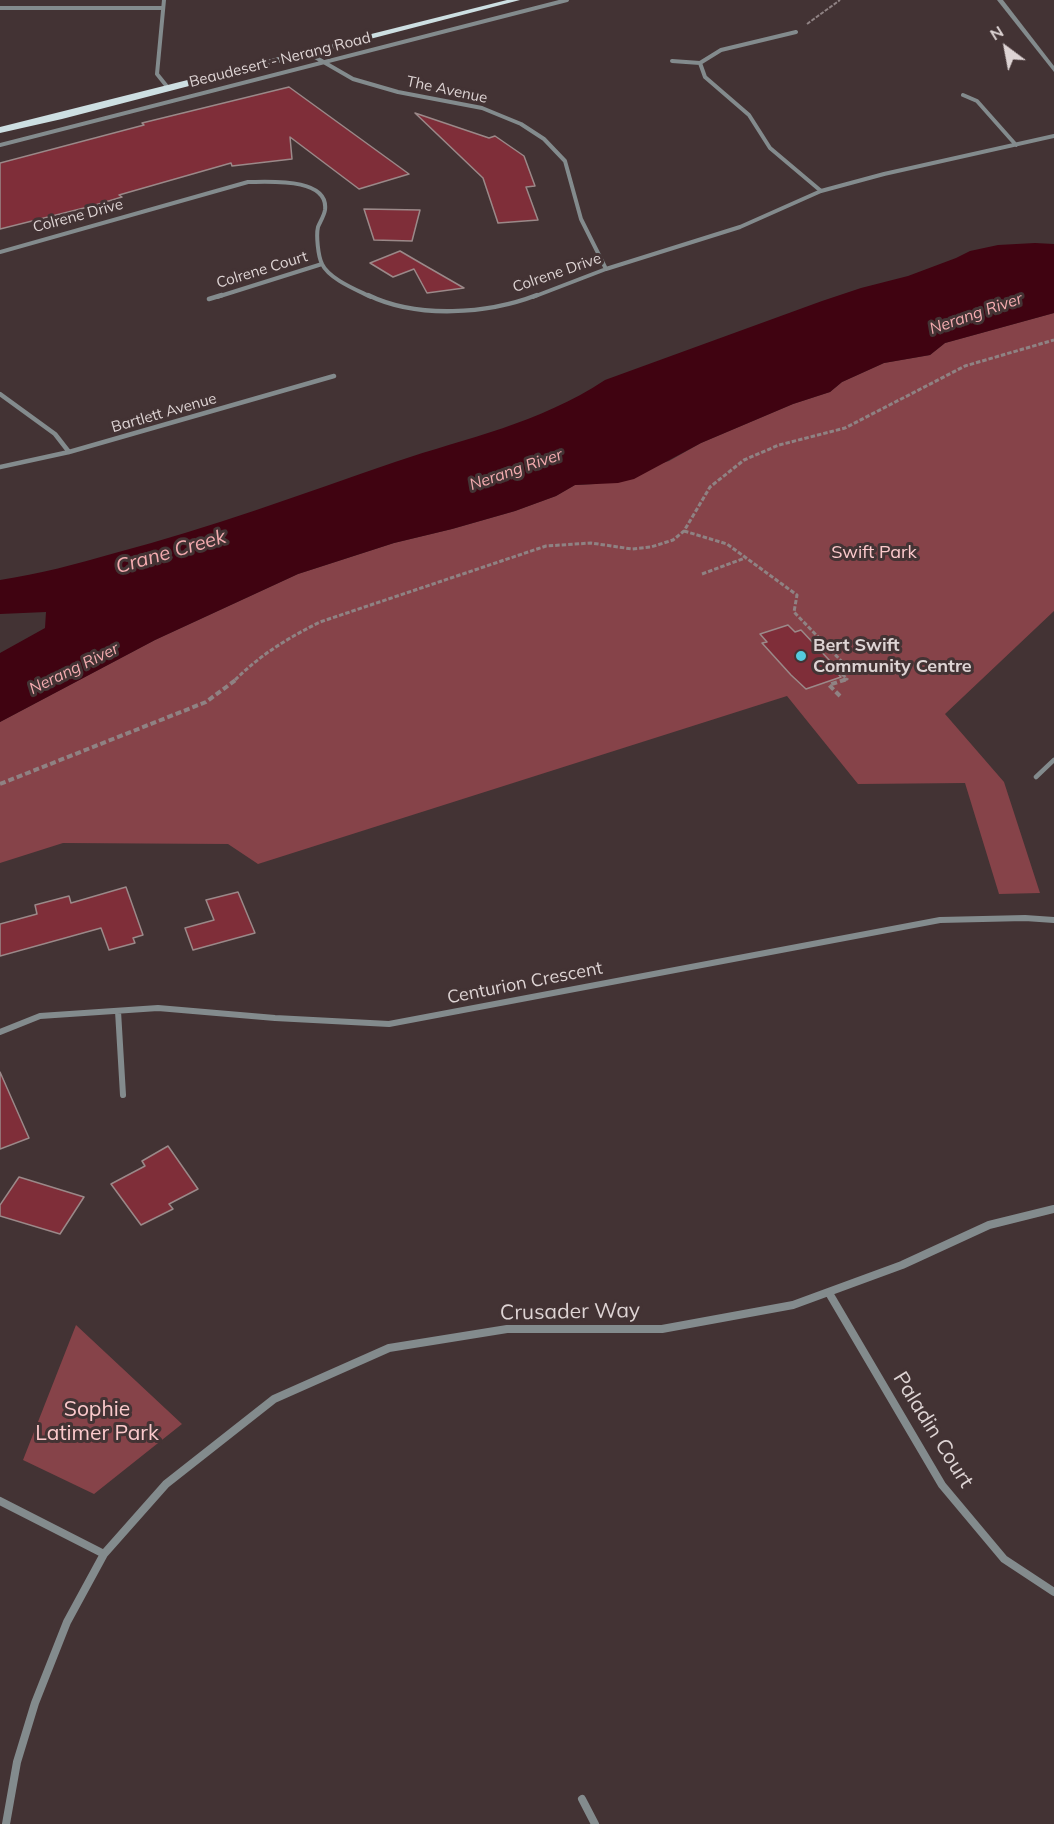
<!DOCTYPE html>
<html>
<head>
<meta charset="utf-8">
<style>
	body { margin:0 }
	#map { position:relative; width:1054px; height:1824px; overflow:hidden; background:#433334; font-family:Mulish,sans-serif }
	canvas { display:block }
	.north { position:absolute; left:976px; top:18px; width:60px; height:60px; -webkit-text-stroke:4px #433334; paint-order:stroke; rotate:328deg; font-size:16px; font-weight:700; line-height:24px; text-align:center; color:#ded4d4 }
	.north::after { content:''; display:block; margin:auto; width:21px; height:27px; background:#ded4d4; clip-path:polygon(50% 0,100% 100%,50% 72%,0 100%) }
</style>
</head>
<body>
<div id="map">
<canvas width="1054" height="1824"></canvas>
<div class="north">N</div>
</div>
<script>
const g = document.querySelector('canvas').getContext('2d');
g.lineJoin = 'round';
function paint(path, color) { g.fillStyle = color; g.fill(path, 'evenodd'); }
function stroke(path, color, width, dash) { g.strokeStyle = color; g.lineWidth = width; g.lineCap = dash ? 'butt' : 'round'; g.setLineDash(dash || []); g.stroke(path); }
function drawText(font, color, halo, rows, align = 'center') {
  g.font = font + ' Mulish,sans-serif'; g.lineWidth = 6; g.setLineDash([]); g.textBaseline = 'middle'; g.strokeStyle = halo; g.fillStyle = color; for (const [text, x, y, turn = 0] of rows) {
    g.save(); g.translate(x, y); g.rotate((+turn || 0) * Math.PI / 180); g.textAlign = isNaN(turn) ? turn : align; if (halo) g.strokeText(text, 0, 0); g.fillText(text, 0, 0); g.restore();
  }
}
const green = new Path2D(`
	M1054 313V611L945 714 1004 782 1040 893 999 894 965 783 858 784 787 696 258 864 228 844 63 843 0 863V722L155 640 298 574 394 543 452 529 515 511 556 496 575 485 595 484 669 461 701 443 793 404 830 392 842 382 884 363 930 355 945 343Z
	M76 1325 182 1424 94 1494 23 1460Z`);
const water = new Path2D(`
	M1035 243 1054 244V313L945 343 930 355 884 363 842 382 830 392 793 404 701 443 634 479 618 483 575 485 556 496 515 511 452 529 394 543 298 574 155 640 0 722V653L45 628 46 612 0 614V580C39 574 77 564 115 553 210 528 302 494 395 462 469 437 538 424 605 380L822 301 861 288 908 276 956 258 970 251 998 245Z`);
const building = new Path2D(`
	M289 87 409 174 359 189 290 137 292 159 232 166 231 163 119 195 122 197 92 206 0 229V163L144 125 142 123Z
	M415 113 489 138 495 136 524 156 535 186 526 187 538 220 498 223 483 178Z
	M364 209 420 210 412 241 374 240Z
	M400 251 424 265 464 288 427 293 414 269 393 277 370 263Z
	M788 625 795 632 801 630 831 662 827 663 841 677 806 689 791 675 762 643 767 642 760 634Z
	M126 887 143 935 133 938 135 943 109 950 101 928 0 956V924L37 914 35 905 69 896 71 903Z
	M238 892 255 933 193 950 185 928 214 920 206 900Z
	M0 1072 29 1138 0 1149Z
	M168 1146 198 1189 169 1204 173 1209 141 1225 111 1184 145 1166 142 1161Z
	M19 1177 84 1197 60 1234 0 1216V1205Z`);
const pathFar2 = new Path2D(`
	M807 24 840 0`);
const pathFar1 = new Path2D(`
	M684 531 727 544 797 595 794 612 850 670 841 673 847 679 843 680
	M702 574 745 558
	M235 680C260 655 288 638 320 622L546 546 591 543 632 549 651 547 673 540 684 531 710 487 744 460 779 445 845 428 965 366 1054 340`);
const path = new Path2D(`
	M840 696 829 685 847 679
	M0 784 206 702 237 679`);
const service = new Path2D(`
	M1036 777 1054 760`);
const minorFar3 = new Path2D(`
	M164 0 157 74 169 89
	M0 8H163
	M796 32 721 50 700 63 705 77 749 115 770 148 821 191
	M308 53 353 79 398 92 482 108 521 124 544 139 565 161 581 219 606 269
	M672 61 700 63
	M963 95 977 101 1016 145
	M0 145 567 0
	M0 252 248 182C268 182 329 177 325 210 324 216 320 222 318 227 316 235 318 256 322 264 329 279 357 290 371 297
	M217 297 322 264
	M533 297 606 269 740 227 821 191 884 174 1054 136`);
const minorFar2 = new Path2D(`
	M368 295C417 319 488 314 537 295
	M209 299 222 295
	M0 394 55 434 69 452
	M0 467 69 452 334 376`);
const minorFar1 = new Path2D(`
	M118 1011 123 1095
	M0 1032 40 1016 158 1008 275 1018 389 1024 940 920 1025 918 1054 920`);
const minor = new Path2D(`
	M829 1293 942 1485 1004 1559 1054 1592
	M0 1501 104 1554
	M582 1799 595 1824
	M6 1824 17 1762 35 1703 67 1622 104 1554 166 1484 274 1399 389 1348 507 1329H662L793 1305 902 1265 989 1225 1054 1209`);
const tertiary = new Path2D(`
	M997 0H1003L1054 66V72Z`);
const primary = new Path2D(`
	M507 0H520L62 119 0 133V127Z`);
const markers = [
	[801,656,6,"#54cadd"]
];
const farStreetnames = [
	["Beaudesert - Nerang Road",280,60,-14],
	["The Avenue",447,90,12],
	["Colrene Drive",78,216,-15],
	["Colrene Court",262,270,-17],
	["Colrene Drive",557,273,-19],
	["Bartlett Avenue",164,413,-16]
];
const farWaternames = [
	["Nerang River",976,314,-19],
	["Nerang River",516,470,-19],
	["Nerang River",74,669,-26]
];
const parkNames = [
	["Swift Park",874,553]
];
const poiNames = [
	["Bert Swift",813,646],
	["Community Centre",813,667]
];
const streetNames = [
	["Centurion Crescent",525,983,-11]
];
const waterNames = [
	["Crane Creek",171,552,-16]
];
const nearStreetnames = [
	["Crusader Way",570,1312,-1],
	["Paladin Court",933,1430,58]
];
const nearParknames = [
	["Sophie",97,1410],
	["Latimer Park",97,1434]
];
paint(green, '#864349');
paint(water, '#400311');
paint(building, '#7f2e39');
stroke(building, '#9b8989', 1.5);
stroke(pathFar2, '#8f8283', 2, [4, 1.5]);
stroke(pathFar1, '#8f8283', 3, [4.5, 2]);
stroke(path, '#8f8283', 4, [6, 3]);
stroke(service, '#838b8d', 4.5);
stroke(minorFar3, '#838b8d', 4);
stroke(minorFar2, '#838b8d', 4.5);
stroke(minorFar1, '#838b8d', 6);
stroke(minor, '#838b8d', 8);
paint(tertiary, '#838b8d');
paint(primary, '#cddfe2');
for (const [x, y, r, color] of markers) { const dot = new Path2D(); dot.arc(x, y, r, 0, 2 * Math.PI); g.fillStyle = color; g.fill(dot); stroke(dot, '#433334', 2); }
drawText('15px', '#ded4d4', '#433334', farStreetnames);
drawText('italic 16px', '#f3abaf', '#433334', farWaternames);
drawText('18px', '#fccacc', '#433334', parkNames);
drawText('bold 18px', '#ded4d4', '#433334', poiNames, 'left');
drawText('18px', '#ded4d4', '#433334', streetNames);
drawText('italic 20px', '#f3abaf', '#433334', waterNames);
drawText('21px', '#ded4d4', '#433334', nearStreetnames);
drawText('21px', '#fccacc', '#433334', nearParknames);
</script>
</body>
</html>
